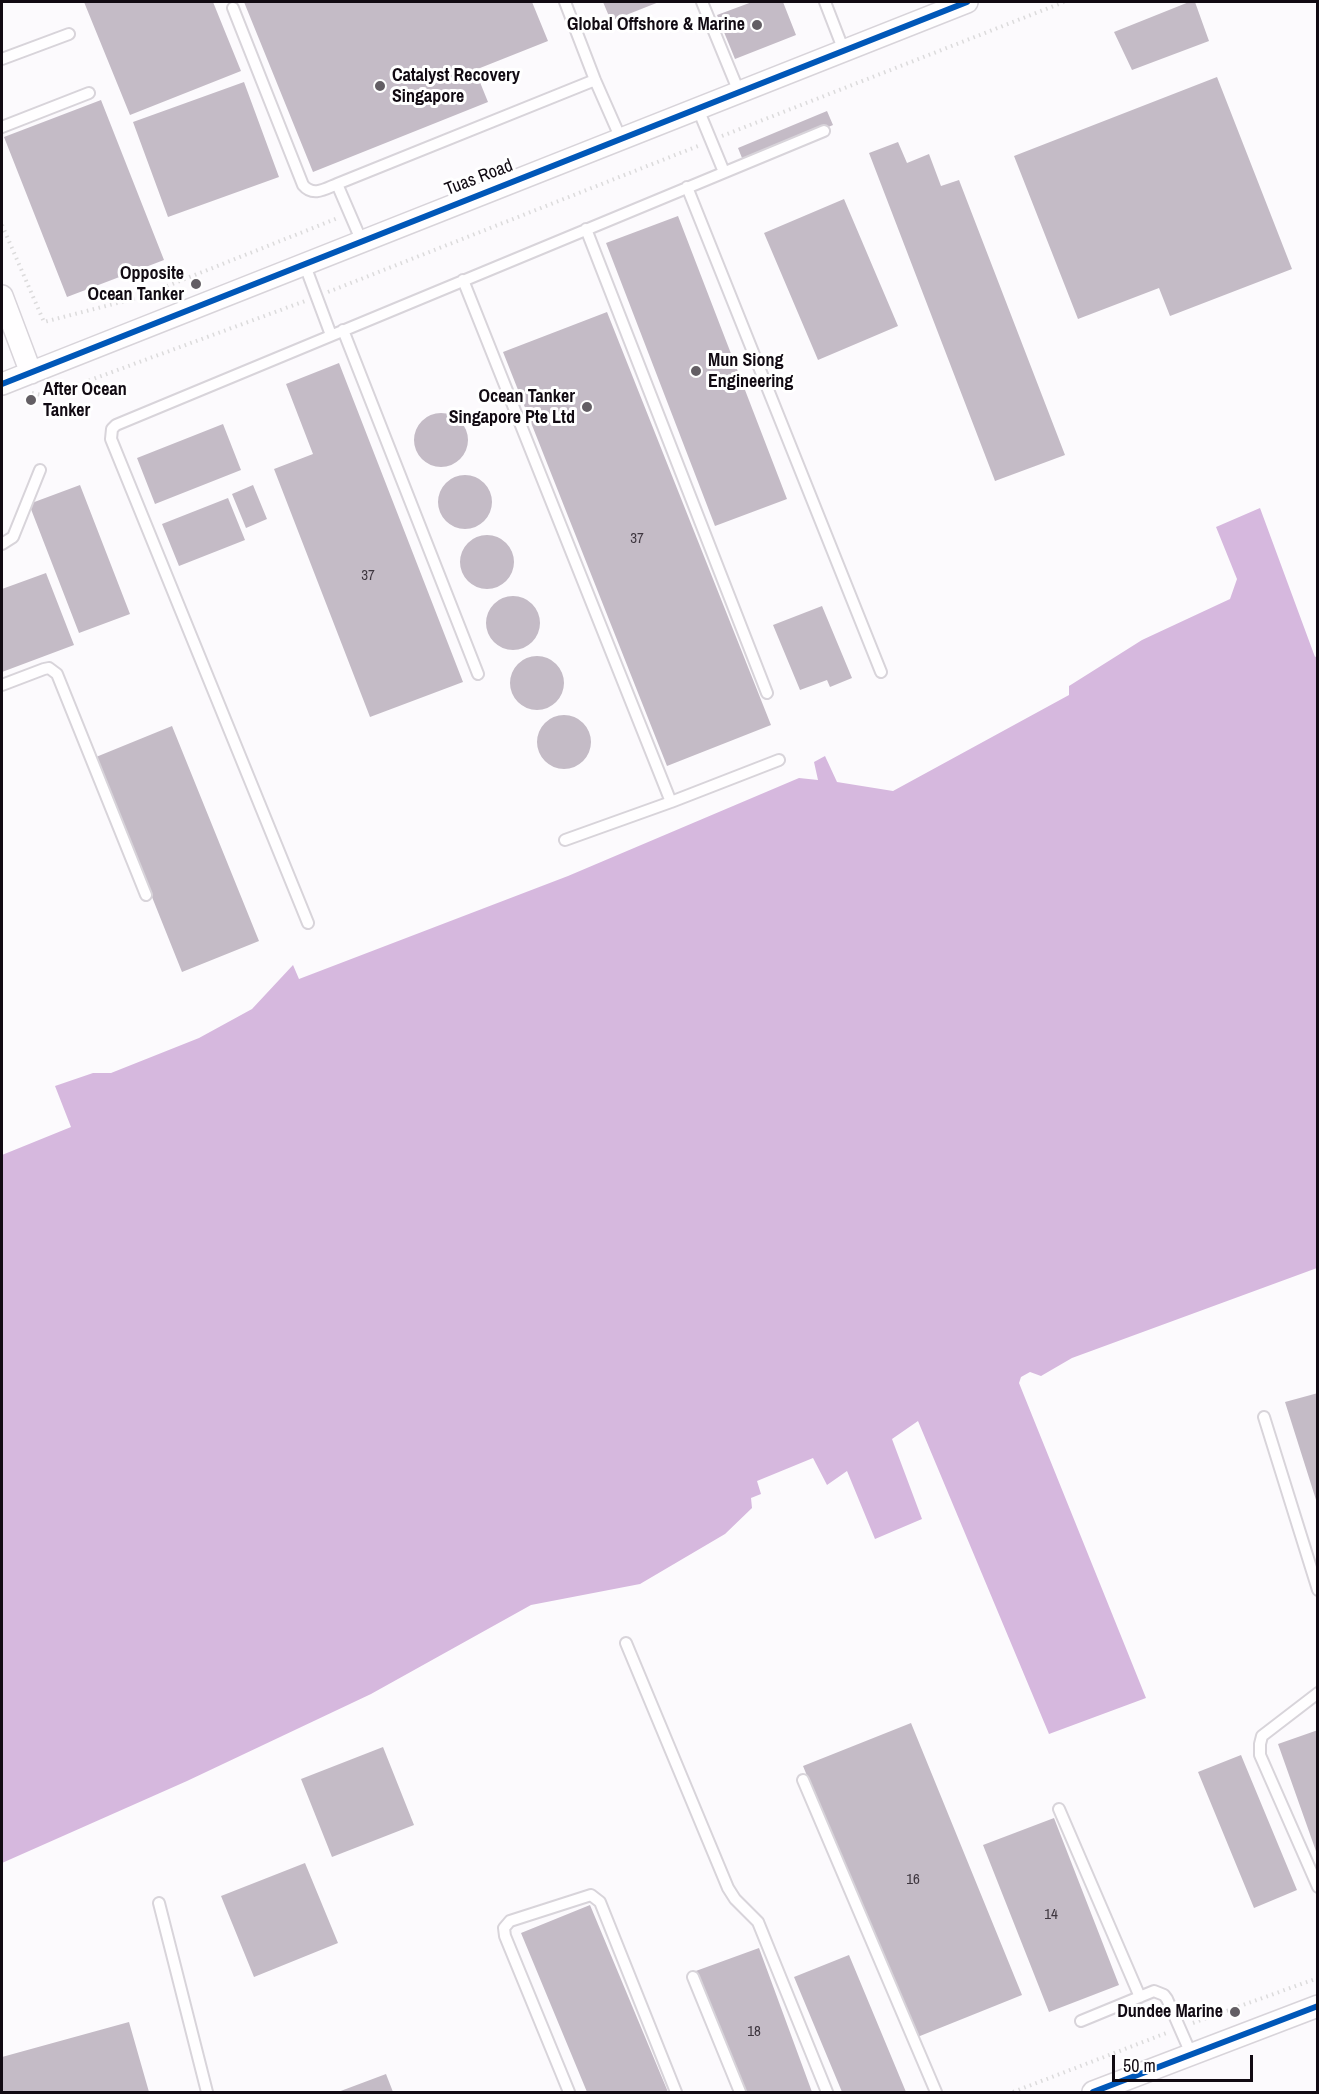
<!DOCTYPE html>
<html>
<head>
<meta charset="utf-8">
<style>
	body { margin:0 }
	#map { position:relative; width:1319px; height:2094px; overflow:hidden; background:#fcfafd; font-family:"Archivo Narrow",sans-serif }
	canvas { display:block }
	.frame { position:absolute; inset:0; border:3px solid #110a12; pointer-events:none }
	.scale { position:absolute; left:1112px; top:2055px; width:141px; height:27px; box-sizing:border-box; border:3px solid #110a12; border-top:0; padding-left:8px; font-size:18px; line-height:21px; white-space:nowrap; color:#110a12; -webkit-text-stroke:4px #fff; paint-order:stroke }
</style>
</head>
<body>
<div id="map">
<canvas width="1319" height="2094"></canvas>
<div class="frame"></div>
<div class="scale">50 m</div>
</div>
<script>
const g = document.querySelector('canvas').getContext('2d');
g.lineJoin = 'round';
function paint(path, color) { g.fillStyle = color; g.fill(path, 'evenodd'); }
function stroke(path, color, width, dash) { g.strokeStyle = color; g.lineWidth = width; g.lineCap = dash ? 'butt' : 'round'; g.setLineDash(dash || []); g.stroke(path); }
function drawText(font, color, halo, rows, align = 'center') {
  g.font = font + ' "Archivo Narrow",sans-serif'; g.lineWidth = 6; g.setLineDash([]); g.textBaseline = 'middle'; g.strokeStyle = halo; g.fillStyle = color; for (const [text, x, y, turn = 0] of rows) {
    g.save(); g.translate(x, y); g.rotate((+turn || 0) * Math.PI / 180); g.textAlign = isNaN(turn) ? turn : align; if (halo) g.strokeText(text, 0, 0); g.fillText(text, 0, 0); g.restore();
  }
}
const water = new Path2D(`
	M1260 508 1315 657 1317 656V1268L1072 1358 1041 1376 1030 1372 1021 1377 1019 1383 1146 1698 1049 1734 918 1421 892 1439 922 1519 875 1539 847 1471 827 1485 813 1458 757 1481 761 1494 751 1498 752 1508 725 1534 640 1584 531 1605 371 1694 187 1781 2 1863V1155L71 1127 55 1086 93 1073H111L199 1038 252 1009 293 965 299 979 568 876 799 778 818 780 814 762 825 756 837 782 893 791 1069 695V686L1142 640 1230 599 1237 579 1216 527Z`);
const building = new Path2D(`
	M84 2H213L241 71 130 115Z
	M244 2H532L548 41 475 70 488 102 313 172Z
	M603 2H659L611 21Z
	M752 2H783L796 35 735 59 717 15Z
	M1189 2H1195L1209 41 1132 70 1114 32Z
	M1217 77 1292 269 1170 316 1159 288 1078 319 1014 156Z
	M244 82 279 177 168 217 133 122Z
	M101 100 164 260 67 297 4 137Z
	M827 111 833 125 744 163 738 148Z
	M898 142 907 163 929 154 941 186 959 180 1065 455 995 481 869 153Z
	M844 199 898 326 818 360 764 233Z
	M678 216 787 499 715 526 606 243Z
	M607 312 771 725 667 766 503 352Z
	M339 363 463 682 370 717 274 469 313 454 286 384Z
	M414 440a27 27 0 1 1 54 0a27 27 0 1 1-54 0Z
	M223 424 241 470 155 504 137 458Z
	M438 502a27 27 0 1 1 54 0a27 27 0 1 1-54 0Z
	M80 485 130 614 79 633 29 504Z
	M253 485 267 519 246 528 232 494Z
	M228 498 245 540 179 566 162 524Z
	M460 562a27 27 0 1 1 54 0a27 27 0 1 1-54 0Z
	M46 573 74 645 2 672V589Z
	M486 623a27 27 0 1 1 54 0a27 27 0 1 1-54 0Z
	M822 606 852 678 830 687 827 680 800 690 773 625Z
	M510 683a27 27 0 1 1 54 0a27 27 0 1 1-54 0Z
	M537 742a27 27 0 1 1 54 0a27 27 0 1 1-54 0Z
	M172 726 259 941 182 972 96 757Z
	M1318 1393V1503H1317L1285 1402Z
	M911 1723 1022 1995 915 2038 803 1766Z
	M1318 1730V1854H1317L1278 1744Z
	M383 1747 414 1825 332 1857 301 1779Z
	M1241 1755 1297 1890 1254 1908 1198 1772Z
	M1054 1818 1119 1985 1049 2012 983 1845Z
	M305 1863 338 1943 254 1977 221 1896Z
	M590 1905 668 2092H587L521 1933Z
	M759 1948 812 2092H743L693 1972Z
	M849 1955 906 2092H842L794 1977Z
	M129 2022 149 2092H2V2057Z
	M386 2074 393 2092H338Z`);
const path = new Path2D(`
	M722 136 1064 2
	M2 225 44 322 137 298 338 218
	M328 292 698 146
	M32 393 47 396 305 301
	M1193 2023 1318 1978
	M1013 2092 1169 2032`);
const service = new Path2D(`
	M565 2 595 80 621 139
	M702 2 739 92
	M825 2 844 51
	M233 8 303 185C313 197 325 189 337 184L595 80
	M2 59 69 34
	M698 109 724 172
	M2 127 89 93
	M337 184 362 242
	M687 187 881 672
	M586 229 767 693
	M304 263 331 335
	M463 280 671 802 565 840
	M343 330 478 674
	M2 544 13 537 40 470
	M2 685 44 669 49 668 57 674 146 895
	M671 802 779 760
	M308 923 111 439 112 429 116 425 824 131
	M1264 1417 1318 1590
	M626 1643 728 1888 735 1899 758 1922 827 2092
	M1318 1693 1262 1736 1260 1744V1755L1318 1887
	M803 1780 936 2092
	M1059 1809 1140 1997
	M159 1903 207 2092
	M693 1977 740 2092
	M1081 2021 1154 1991 1164 1995 1167 1999 1192 2056
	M569 2092 505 1936 504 1928 510 1921 591 1895 600 1902 676 2092`);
const minor = new Path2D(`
	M2 296 31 373
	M2 384 967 2
	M1093 2092 1318 2006`);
const cycleway = new Path2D(`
	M2 384 967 2
	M1093 2092 1318 2006`);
const markers = [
	[757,25,6,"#635e64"],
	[380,86,6,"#635e64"],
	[196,284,6,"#635e64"],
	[696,371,6,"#635e64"],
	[31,400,6,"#635e64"],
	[587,407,6,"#635e64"],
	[1235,2012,6,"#635e64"]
];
const numberNames = [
	["37",637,539],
	["37",368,576],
	["16",913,1880],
	["14",1051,1915],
	["18",754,2032]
];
const poiNames = [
	["Global Offshore & Marine",745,25],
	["Catalyst Recovery",392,76,"left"],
	["Singapore",392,97,"left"],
	["Opposite",184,274],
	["Ocean Tanker",184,295],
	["Mun Siong",708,361,"left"],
	["Engineering",708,382,"left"],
	["After Ocean",43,390,"left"],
	["Tanker",43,411,"left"],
	["Ocean Tanker",575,397],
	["Singapore Pte Ltd",575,418],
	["Dundee Marine",1223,2012]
];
const streetNames = [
	["Tuas Road",479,178,-21]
];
paint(water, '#d6b8de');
paint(building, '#c4bbc6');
stroke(service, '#d8d4da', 14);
stroke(minor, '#d8d4da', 24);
stroke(path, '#dcdbdc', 4, [1.5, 4.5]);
stroke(service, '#fffeff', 10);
stroke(minor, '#fffeff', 21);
stroke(cycleway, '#0057b8', 6);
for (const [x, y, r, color] of markers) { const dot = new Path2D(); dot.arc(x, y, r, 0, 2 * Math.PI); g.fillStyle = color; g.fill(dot); stroke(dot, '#fff', 2); }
drawText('15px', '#3e363f', null, numberNames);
drawText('bold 18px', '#110a12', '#fff', poiNames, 'right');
drawText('18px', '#110a12', '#fff', streetNames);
</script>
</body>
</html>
